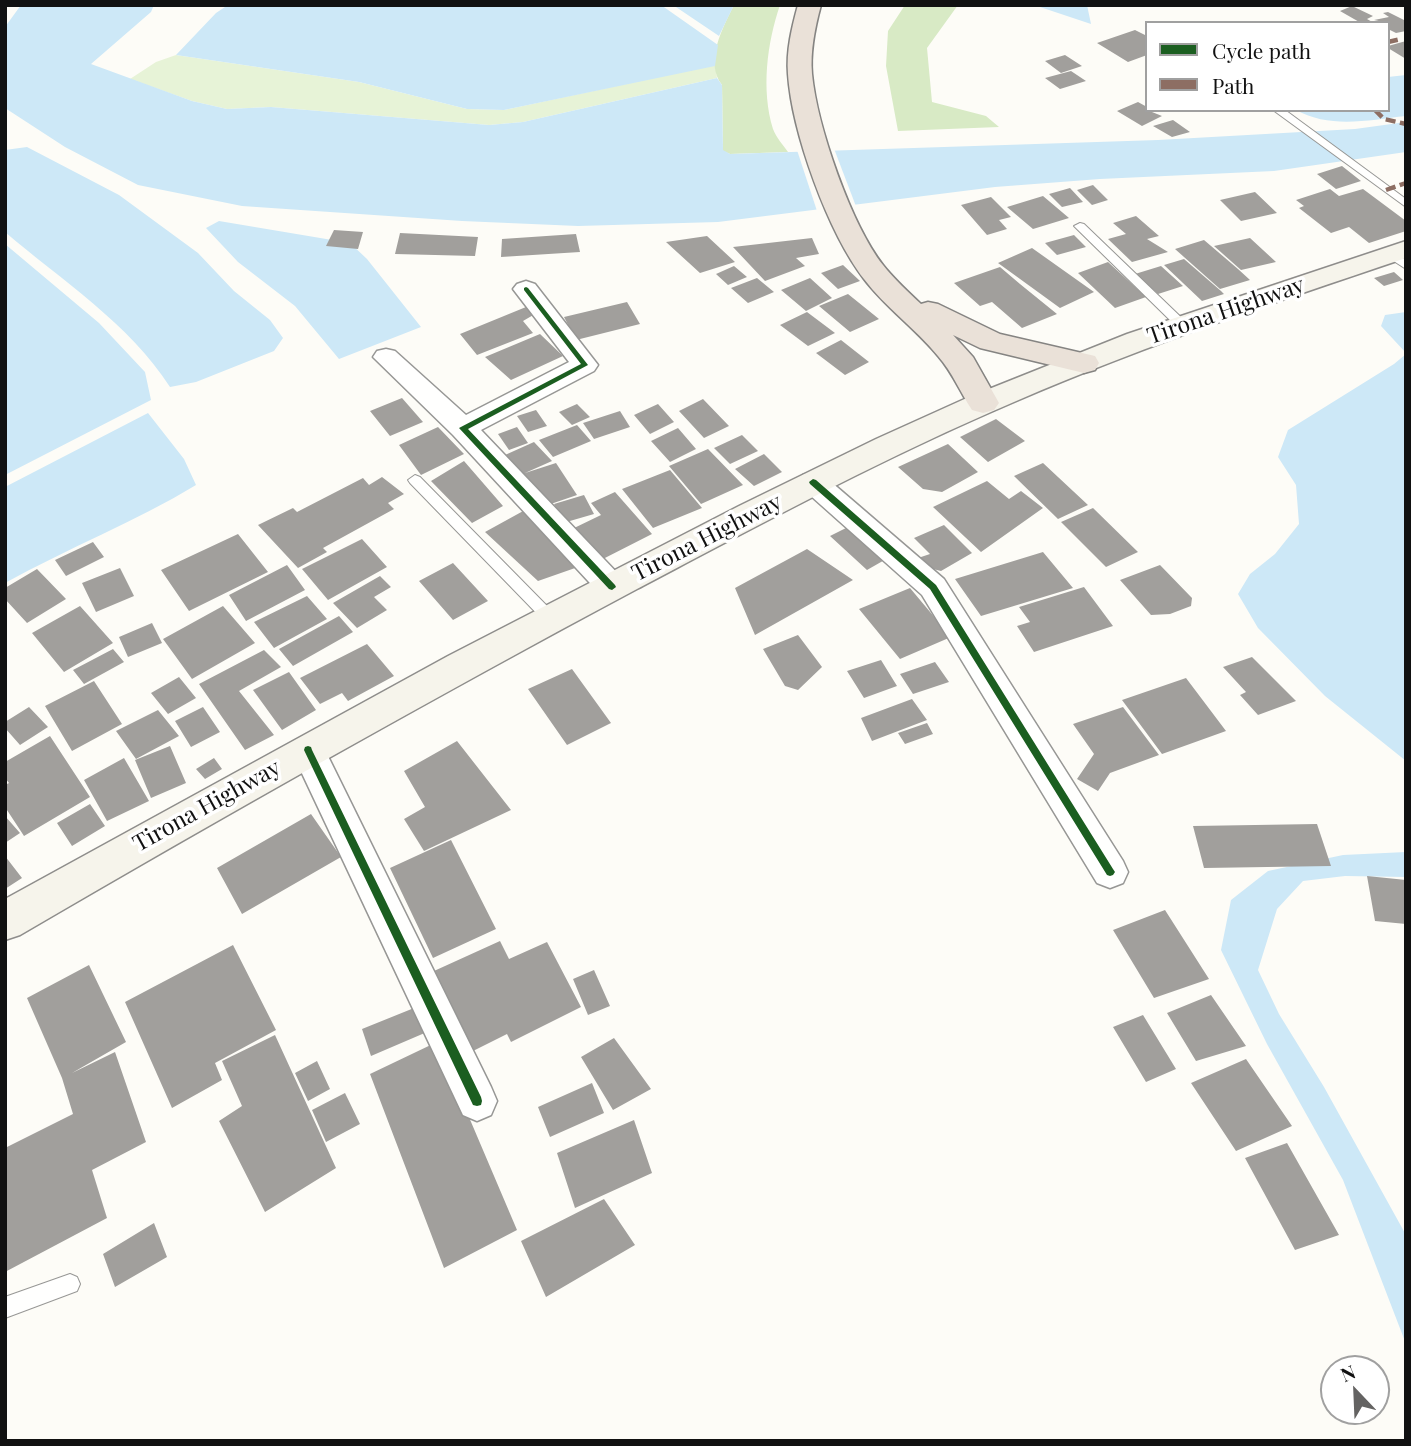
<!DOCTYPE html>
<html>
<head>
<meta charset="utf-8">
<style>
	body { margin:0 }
	#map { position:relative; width:1411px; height:1446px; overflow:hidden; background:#fdfcf7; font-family:"Playfair Display",serif }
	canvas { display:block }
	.frame { position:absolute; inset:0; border:7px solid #111; pointer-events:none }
	.legend { position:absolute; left:1145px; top:21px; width:245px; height:91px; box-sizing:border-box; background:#fff; border:2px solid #a0a0a0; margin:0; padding:9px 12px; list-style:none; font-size:21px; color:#111 }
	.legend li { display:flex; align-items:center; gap:14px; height:35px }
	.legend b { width:35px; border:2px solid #a0a0a0 }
	.north { position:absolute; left:1320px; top:1355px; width:70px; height:70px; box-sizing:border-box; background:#fff; border:2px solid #a0a0a0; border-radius:50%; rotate:337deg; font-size:19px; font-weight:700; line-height:28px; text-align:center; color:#111 }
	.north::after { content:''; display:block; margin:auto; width:24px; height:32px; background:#646362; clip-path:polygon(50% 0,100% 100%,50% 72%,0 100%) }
</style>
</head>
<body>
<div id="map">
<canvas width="1411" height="1446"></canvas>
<div class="frame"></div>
<ul class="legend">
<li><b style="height:9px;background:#1b5e20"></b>Cycle path</li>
<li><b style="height:9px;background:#8d6e63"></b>Path</li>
</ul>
<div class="north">N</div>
</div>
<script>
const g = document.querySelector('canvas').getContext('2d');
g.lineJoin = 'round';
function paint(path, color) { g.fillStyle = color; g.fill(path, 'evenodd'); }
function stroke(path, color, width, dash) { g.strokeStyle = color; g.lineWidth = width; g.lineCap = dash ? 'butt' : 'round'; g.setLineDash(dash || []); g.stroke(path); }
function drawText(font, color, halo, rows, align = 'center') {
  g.font = font + ' "Playfair Display",serif'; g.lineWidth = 7; g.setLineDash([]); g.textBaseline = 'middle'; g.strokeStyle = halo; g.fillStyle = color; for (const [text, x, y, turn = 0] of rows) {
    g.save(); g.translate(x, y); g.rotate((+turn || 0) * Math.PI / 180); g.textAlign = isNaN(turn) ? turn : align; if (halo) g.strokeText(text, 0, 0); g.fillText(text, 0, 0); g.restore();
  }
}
const green = new Path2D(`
	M176 55 359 82 467 109 504 110 715 65 717 78 523 122 489 125 271 107 227 109 192 101 130 79 156 62Z`);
const forest = new Path2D(`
	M734 5H780C767 43 761 90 773 129 776 137 783 145 788 152L730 154 723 151 722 85C704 62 723 27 734 5Z
	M905 5H958L927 48 932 102 986 116 999 127 898 131 886 66 888 31Z`);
const water = new Path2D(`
	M21 5H154L151 12 91 64 192 101 227 109 271 107 489 125 523 122 717 78 722 85 723 150 730 154 1158 140 1355 129 1406 122V152L1274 171 1100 179 995 187 718 222 578 226 462 221 242 206 138 185 65 147 5 108V27Z
	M228 5H661L718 45 715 66 504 110 467 109 359 82 176 55 216 13Z
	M673 5H734L719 36Z
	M1034 5H1087L1091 24Z
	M1406 75V116C1369 120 1330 129 1296 110H1388V77Z
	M27 147 119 195 198 253 234 291 270 320 283 338 274 351 196 382 170 387C129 323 61 280 5 232V150Z
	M219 221 350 243 367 259 421 327 339 359 295 306 238 262 206 228Z
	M5 244 99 323 145 372 151 400 5 475Z
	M1406 312V353L1381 326 1385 315Z
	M1406 354V761L1325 696 1258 628 1238 594 1250 574 1275 554 1299 524 1296 485 1278 457 1288 430 1394 364Z
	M148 413 184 459 196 485C135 522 68 548 5 583V487Z
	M1406 852V877L1345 876 1303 881 1277 909 1258 970 1279 1014 1324 1087 1406 1235V1344L1343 1180 1267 1044 1221 950 1231 900 1268 871 1343 855Z`);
const pier = new Path2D(`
	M833 146 857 209 818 214 796 147Z`);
const building = new Path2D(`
	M1352 6 1373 16 1367 19 1374 23H1361L1340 11Z
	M1388 12 1406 21V31L1396 33 1388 29V23L1374 20 1389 17 1383 13Z
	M1135 30 1147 36V55L1128 62 1097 43Z
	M1406 41V59L1388 48V46Z
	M1065 55 1082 66 1061 73 1045 61Z
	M1071 71 1086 81 1060 89 1045 78Z
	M1138 102 1147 107V110L1162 116 1142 126 1117 111Z
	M1173 120 1190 132 1172 137 1153 126Z
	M1342 166 1361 181 1336 189 1317 174Z
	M1093 185 1108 200 1092 205 1077 190Z
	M1070 188 1083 202 1062 207 1049 194Z
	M1330 189 1339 196 1363 189 1406 221V231L1369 243 1349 227 1331 233 1299 208 1304 206 1296 200Z
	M1255 192 1277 213 1241 221 1220 200Z
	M1043 196 1069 218 1033 229 1007 207Z
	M991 197 1011 217 999 220 1007 229 987 235 961 205Z
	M1136 216 1159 236 1147 239 1168 252 1132 262 1108 239 1126 234 1113 223Z
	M334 230 363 232 358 249 326 246Z
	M400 233 478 237 475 256 395 254Z
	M576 234 580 252 501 257 502 239Z
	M1074 235 1086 247 1057 255 1045 243Z
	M707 236 735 262 700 273 666 242Z
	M812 238 819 254 796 258 805 266 765 281 733 247Z
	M1250 238 1276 262 1241 270 1214 246Z
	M1204 240 1238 269 1250 280 1220 289 1175 249Z
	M1032 248 1094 292 1060 308 998 263Z
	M1184 259 1221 291 1224 294 1202 301 1164 265Z
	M1108 262 1146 297 1115 308 1078 273Z
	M843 265 860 281 838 289 821 273Z
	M734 266 747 277 728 285 716 274Z
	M1161 266 1183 286 1158 294 1135 274Z
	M1000 267 1020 284 1057 314 1022 328 992 302 980 306 954 283Z
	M1394 272 1403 280 1384 286 1374 278Z
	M757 278 774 292 748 303 731 288Z
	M810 278 832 298 806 311 781 290Z
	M848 294 879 319 850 332 819 306Z
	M627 302 640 324 576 340 564 317Z
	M526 307 535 314 523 321 533 333 477 355 460 334Z
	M807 312 835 333 808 346 780 325Z
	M540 334 563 356 511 380 485 357Z
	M841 340 869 362 845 375 816 353Z
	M402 398 423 422 390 436 370 411Z
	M703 399 729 426 704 438 679 411Z
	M577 404 590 417 572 425 559 412Z
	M658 404 674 422 650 434 634 415Z
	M536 410 547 426 528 432 517 416Z
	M620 411 630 427 594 439 583 423Z
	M996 419 1025 441 988 462 960 437Z
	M577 425 591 441 553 457 539 440Z
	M438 427 464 454 421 475 399 445Z
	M517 427 528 443 509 450 498 434Z
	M678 428 696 449 670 462 651 441Z
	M742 435 758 451 730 464 714 448Z
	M534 442 552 461 525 473 556 463 577 495 542 507 505 455Z
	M948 444 978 472 942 492 923 489 898 467Z
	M708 449 743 485 701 504 669 466Z
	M764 454 782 472 754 486 735 469Z
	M464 461 503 506 472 523 431 481Z
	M1043 463 1088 505 1058 519 1014 476Z
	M670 470 702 508 653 528 622 489Z
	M382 477 404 494 388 503 394 509 323 548 327 552 298 568 258 525 293 508 297 512 363 478 369 485Z
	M987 481 1009 499 1021 491 1043 508 981 552 933 507Z
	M615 492 652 534 597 562 570 530 601 515 591 503Z
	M584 495 594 514 563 523 554 504Z
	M1093 508 1138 552 1106 567 1061 522Z
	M525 510 578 567 538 581 485 532Z
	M944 525 972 553 941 571 925 567 918 558 930 554 914 538Z
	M850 526 888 558 867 570 830 536Z
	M238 534 268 572 189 611 161 570Z
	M362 539 387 567 328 600 302 569Z
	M93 542 104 557 66 576 55 560Z
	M807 549 853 580 755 635 735 588Z
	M1043 552 1073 588 981 616 955 579Z
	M453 563 488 601 453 620 419 581Z
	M287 565 305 590 246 621 229 595Z
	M1160 565 1192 598 1191 606 1170 614 1151 615 1120 580Z
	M120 568 134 596 96 612 82 583Z
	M37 569 66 599 27 623 5 599V588Z
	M380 576 391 587 374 597 387 610 357 628 333 603Z
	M1084 587 1113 626 1034 652 1017 626 1030 622 1019 607Z
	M910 588 951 637 900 659 859 609Z
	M307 596 327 619 274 648 254 622Z
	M80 606 113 643 64 672 32 633Z
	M223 606 255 643 192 679 163 639Z
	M339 616 353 632 293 666 279 649Z
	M152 623 162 643 128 657 119 637Z
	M798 635 822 667 798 690 785 686 763 649Z
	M367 644 394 676 348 701 342 693 320 704 300 678Z
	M113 649 124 662 84 684 73 670Z
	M264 650 281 667 239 691 274 735 245 750 199 684Z
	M1252 657 1296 701 1258 715 1240 695 1246 692 1223 667Z
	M881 660 897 686 864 698 847 671Z
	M935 662 949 682 913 694 900 674Z
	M572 669 611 723 567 745 528 689Z
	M289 672 316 710 282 730 253 690Z
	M179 677 196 698 168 714 151 693Z
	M1186 678 1226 731 1162 754 1122 700Z
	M94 681 122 724 72 751 45 706Z
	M912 699 927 720 872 741 861 718Z
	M29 707 48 727 20 745 5 728V722Z
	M203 707 220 732 191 747 175 721Z
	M1123 707 1159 755 1110 773 1098 791 1077 779 1094 754 1073 724Z
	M158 710 179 736 136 759 116 731Z
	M927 723 933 734 905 744 898 733Z
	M50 736 90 797 24 836 5 807V785L9 783 5 778V762Z
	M457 741 511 810 424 851 404 819 425 807 404 771Z
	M170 746 186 783 151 798 135 760Z
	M124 758 149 801 107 821 84 780Z
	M214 758 222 769 205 779 196 769Z
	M90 804 105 826 72 846 57 823Z
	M311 814 341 857 242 914 217 868Z
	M5 816 20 833 5 843Z
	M1317 824 1331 866 1204 868 1193 826Z
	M451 840 496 929 433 958 390 868Z
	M5 856 22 878 5 889Z
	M1367 876 1406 880V924L1375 921Z
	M1165 910 1209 979 1154 998 1113 930Z
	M500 941 509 959 547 942 581 1007 511 1042 507 1034 471 1052 434 971Z
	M233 945 276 1030 215 1063 222 1080 172 1108 125 1002Z
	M89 965 126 1042 72 1073 115 1052 146 1142 92 1170 107 1218 5 1272V1148L73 1114 62 1078 27 998Z
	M594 970 610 1006 588 1015 573 979Z
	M1211 995 1246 1046 1196 1061 1167 1013Z
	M419 1006 427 1032 371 1056 362 1029Z
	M1143 1015 1176 1069 1146 1082 1113 1027Z
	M275 1035 336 1168 265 1212 219 1121 242 1106 222 1061Z
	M614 1038 651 1089 613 1110 581 1057Z
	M437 1042 517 1230 444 1268 370 1074Z
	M1246 1059 1292 1126 1236 1151 1191 1083Z
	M317 1061 330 1089 308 1101 295 1073Z
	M592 1083 604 1113 550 1137 538 1107Z
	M345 1093 360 1124 326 1142 312 1110Z
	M634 1120 652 1173 575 1208 557 1153Z
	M1287 1143 1339 1235 1295 1250 1245 1158Z
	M604 1199 635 1245 546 1297 521 1241Z
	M154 1223 167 1257 115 1287 103 1254Z`);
const service = new Path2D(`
	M1273 110H1285L1406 199V207Z
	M1080 223 1084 224 1186 322V328H1178L1076 228 1074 226Z
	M1390 251 1406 260V269L1386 256V252Z
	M415 475 420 477 555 614 557 618 555 622H545L410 483 408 480Z
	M70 1274 77 1277 80 1284 77 1291 5 1318V1297Z`);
const minor = new Path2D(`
	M526 281 535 284 598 365 594 371 481 430 623 579 627 587 623 595 612 598 601 595 453 435 373 357 377 351 386 349 395 351 466 415 569 362 513 289 517 284Z
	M813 472 823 475 944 579 1123 861 1128 872 1123 883 1110 888 1097 883 922 595 803 489 799 482 803 475Z
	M308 736 320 740 491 1087 497 1101 491 1115 477 1121 463 1115 291 750 296 740Z`);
const secondary = new Path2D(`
	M1406 241V258C1266 305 1126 352 991 412 870 465 753 528 637 589 429 700 224 816 20 935L5 940V899L448 656 739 506 876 439 969 397 1127 334Z`);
const motorway = new Path2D(`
	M798 5H821C815 27 810 51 812 74 817 126 851 224 883 265 894 279 908 292 921 304L928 302 938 304 1000 334 1095 356 1099 363 1095 370 1084 373 980 348 953 335 973 357 999 403 994 410 983 413 972 410C960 392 953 373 938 356 915 328 885 307 864 279 828 232 792 133 788 74 786 51 792 27 798 5Z`);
const quiet = new Path2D(`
	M1388 42 1401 39
	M1375 110 1384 119 1406 124
	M1386 190 1406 183`);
const cycleway = new Path2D(`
	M526 287 528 288 588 365 468 429 615 585 616 587 612 590 609 589 459 428 581 364 524 290V288Z
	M813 479 816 480 936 585 1113 869 1115 872 1113 875 1110 876 1107 875 930 589 810 484 809 482Z
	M308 746 311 747 312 750 481 1097 482 1101 481 1105 477 1106 473 1105 304 750 305 747Z`);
const streetNames = [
	["Tirona Highway",1226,311,-19],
	["Tirona Highway",707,538,-27],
	["Tirona Highway",207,806,-29]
];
paint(green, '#e7f3d7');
paint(forest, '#d8eac5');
paint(water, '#cde8f7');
paint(pier, '#fdfcf7');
paint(building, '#a19f9c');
stroke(service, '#979795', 2);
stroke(minor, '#979795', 3);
stroke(secondary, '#8e8d8b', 3);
stroke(motorway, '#858482', 3);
paint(service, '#fffffe');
paint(minor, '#fffffe');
paint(secondary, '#f6f4eb');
paint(motorway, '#eae1d8');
stroke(quiet, '#8d6e63', 4.5, [10, 4.5]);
paint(cycleway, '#1b5e20');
drawText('23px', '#111', '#fff', streetNames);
</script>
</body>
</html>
